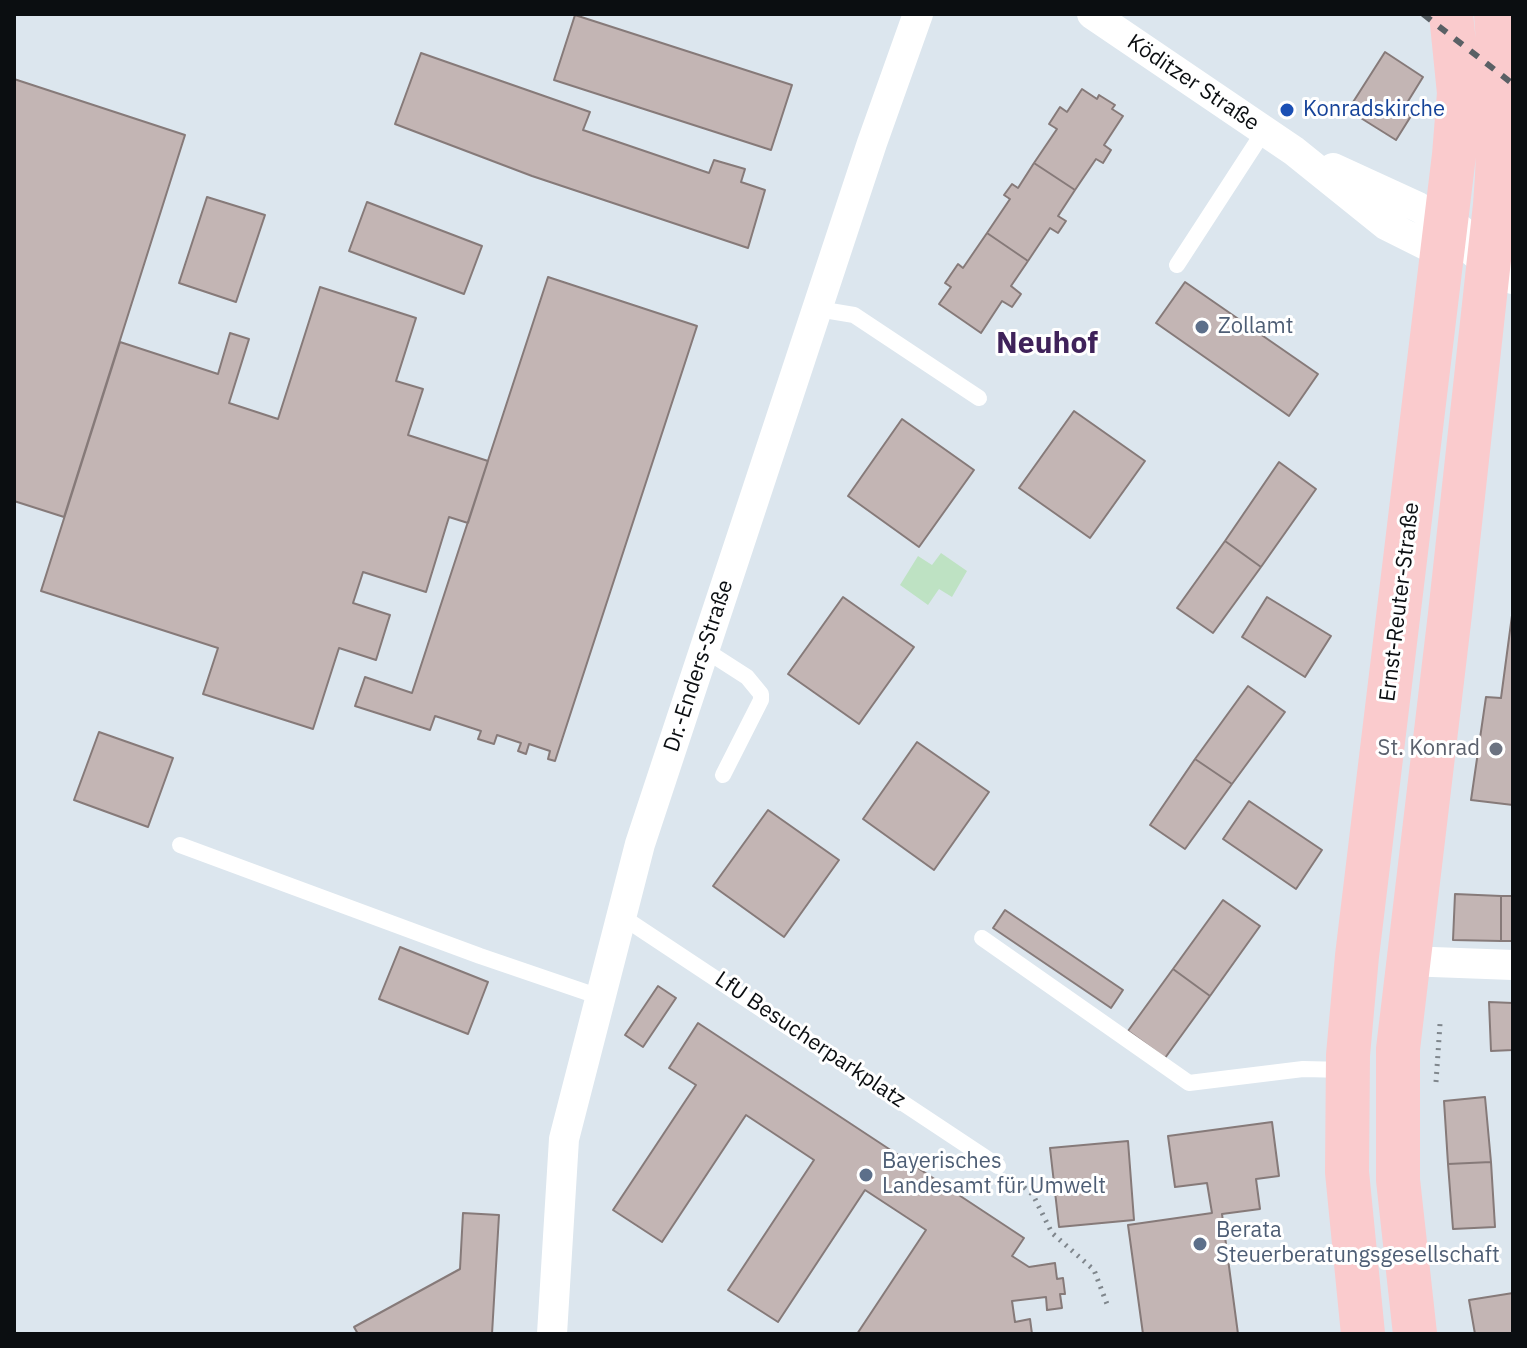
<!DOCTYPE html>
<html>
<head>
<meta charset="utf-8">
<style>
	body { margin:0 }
	#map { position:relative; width:1527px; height:1348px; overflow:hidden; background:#dce6ee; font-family:"IBM Plex Sans",sans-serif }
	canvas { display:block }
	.frame { position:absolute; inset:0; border:16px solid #0b0e11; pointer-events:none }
</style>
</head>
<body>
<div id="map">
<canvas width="1527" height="1348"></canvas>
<div class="frame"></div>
</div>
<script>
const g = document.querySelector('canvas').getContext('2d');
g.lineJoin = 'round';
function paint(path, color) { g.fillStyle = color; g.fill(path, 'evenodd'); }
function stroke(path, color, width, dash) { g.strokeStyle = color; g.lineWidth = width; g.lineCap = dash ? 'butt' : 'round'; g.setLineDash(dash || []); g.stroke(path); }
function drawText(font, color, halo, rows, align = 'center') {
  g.font = font + ' "IBM Plex Sans",sans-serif'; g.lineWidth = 6; g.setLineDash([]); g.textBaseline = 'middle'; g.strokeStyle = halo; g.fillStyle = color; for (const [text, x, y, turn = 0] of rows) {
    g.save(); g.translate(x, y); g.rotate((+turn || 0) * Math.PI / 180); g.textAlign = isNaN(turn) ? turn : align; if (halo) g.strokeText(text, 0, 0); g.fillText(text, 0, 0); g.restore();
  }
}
const green = new Path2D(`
	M941 553 967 571 952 597 939 589 928 605 900 585 918 556 932 565Z`);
const building = new Path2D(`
	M575 15 792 85 771 150 554 80Z
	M1385 52 1423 77 1402 111 1411 116 1396 140 1348 110Z
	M421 53 590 112 583 130 709 173 714 160 745 169 741 182 765 190 748 248 532 176 395 124Z
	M14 79 185 135 64 517 14 501Z
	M1082 89 1097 99 1099 95 1115 105 1112 109 1123 116 1104 145 1111 150 1103 163 1096 159 1075 190 1034 163 1057 129 1049 124 1060 107 1067 112Z
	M1034 163 1075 190 1058 216 1066 221 1058 233 1050 228 1028 261 987 233 1010 199 1004 195 1012 184 1018 188Z
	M207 197 265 215 236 302 179 283Z
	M367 202 482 246 464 294 349 251Z
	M987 233 1028 261 1011 286 1021 294 1012 307 1002 301 981 333 939 304 951 287 945 283 958 264 963 268Z
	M548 277 697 326 555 761 548 759 550 751 529 744 526 754 518 751 521 743 497 735 494 744 478 739 481 731 435 716 430 730 355 706 365 677 412 693Z
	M1185 282 1318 374 1289 416 1156 323Z
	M320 287 416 318 396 381 423 389 408 435 488 461 468 523 449 517 426 592 363 572 353 603 390 615 376 660 339 648 313 729 203 694 218 648 41 591 120 342 218 374 230 333 249 339 229 403 278 419Z
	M1074 411 1145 461 1090 538 1019 488Z
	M902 419 974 470 919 547 848 496Z
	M1279 462 1316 489 1261 567 1225 541Z
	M1225 541 1261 567 1213 633 1177 608Z
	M843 597 914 647 859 724 788 674Z
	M1267 597 1331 636 1305 677 1242 637Z
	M1513 608V805L1471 800 1486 697 1501 698Z
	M1248 686 1285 712 1232 784 1195 759Z
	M99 732 173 758 148 827 74 800Z
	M917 742 989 792 934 870 863 819Z
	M1195 759 1232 784 1185 849 1150 825Z
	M1249 801 1322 850 1296 889 1223 839Z
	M768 810 839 860 784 937 713 886Z
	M1455 894 1501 896V941L1453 940Z
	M1501 896H1513V941H1501Z
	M1223 900 1260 926 1210 996 1173 969Z
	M1005 910 1123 990 1111 1008 993 928Z
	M400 947 488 982 468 1034 379 999Z
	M1173 969 1210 996 1165 1058 1128 1031Z
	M658 986 676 998 643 1047 625 1035Z
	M1489 1002 1513 1003V1050L1491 1051Z
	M698 1023 1024 1238 1012 1256 1029 1267 1055 1263 1057 1279 1063 1278 1065 1294H1060L1062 1308 1047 1310 1046 1297 1012 1301 1015 1322 1030 1319 1032 1334H857L926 1230 865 1190 778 1322 728 1290 814 1160 746 1115 662 1242 613 1210 696 1085 669 1068Z
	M1485 1097 1491 1162 1448 1164 1444 1101Z
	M1272 1122 1279 1176 1256 1179 1260 1209 1222 1214 1238 1334H1143L1128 1225 1212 1213 1207 1183 1175 1187 1168 1136Z
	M1128 1141 1134 1220 1059 1227 1050 1148Z
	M1491 1162 1495 1227 1453 1229 1448 1164Z
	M463 1213 499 1215 492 1334H358L354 1327 460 1269Z
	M1513 1293V1334H1475L1469 1300Z`);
const path = new Path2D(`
	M1436 1082 1440 1024
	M1012 1177 1033 1195 1052 1233 1094 1270 1107 1304`);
const service = new Path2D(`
	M1177 265 1264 131
	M818 309 854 315 979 398
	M705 650 747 677 761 694V700L723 775
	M180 845 480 956 600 997
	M621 916 998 1166
	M982 938 1189 1083 1303 1069 1346 1070`);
const minor = new Path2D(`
	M1092 14 1294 151 1386 225 1442 253
	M1333 168 1418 207 1446 223
	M1406 961 1513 965
	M552 1334 564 1139 640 844 872 143 918 14`);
const tertiary = new Path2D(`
	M1446 223 1489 260 1513 275`);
const primary = new Path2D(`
	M1363 1334 1347 1172 1348 1055 1357 956 1454 155 1459 93 1451 14
	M1415 1334 1398 1180V1049L1450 614 1495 205C1500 141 1501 78 1496 14`);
const rail = new Path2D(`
	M1423 14 1513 84`);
const markers = [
	[1287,110,8,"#1a4fb4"],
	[1202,327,8,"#5c6f8a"],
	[1496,749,8,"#6b7280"],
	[866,1175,8,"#5c6f8a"],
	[1200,1244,8,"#5c6f8a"]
];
const streetNames = [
	["Köditzer Straße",1193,83,34],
	["Ernst-Reuter-Straße",1400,602,-83],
	["Dr.-Enders-Straße",699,666,-72],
	["LfU Besucherparkplatz",810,1040,34]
];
const transitNames = [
	["Konradskirche",1303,110]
];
const serviceNames = [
	["Zollamt",1218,327],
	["Bayerisches",882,1162],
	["Landesamt für Umwelt",882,1187],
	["Berata",1216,1231],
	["Steuerberatungsgesellschaft",1216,1256]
];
const worshipNames = [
	["St. Konrad",1480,749]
];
const districtNames = [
	["Neuhof",1047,344]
];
paint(green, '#bee2c3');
paint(building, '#c3b5b4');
stroke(building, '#867a79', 2);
stroke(path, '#7f868c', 5, [2, 6]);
stroke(service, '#fff', 16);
stroke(minor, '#fff', 30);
stroke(tertiary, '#fff', 38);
stroke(primary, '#facbcd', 44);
stroke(rail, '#5a6065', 6, [10, 10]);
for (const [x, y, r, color] of markers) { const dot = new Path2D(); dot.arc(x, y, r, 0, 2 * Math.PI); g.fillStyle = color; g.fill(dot); stroke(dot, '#fff', 3); }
drawText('22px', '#0b0e11', '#fff', streetNames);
drawText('22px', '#164399', '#fff', transitNames, 'left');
drawText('22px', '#4e5e75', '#fff', serviceNames, 'left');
drawText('22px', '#5b616d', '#fff', worshipNames, 'right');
drawText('bold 30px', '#3f225a', '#fff', districtNames);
</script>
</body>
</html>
